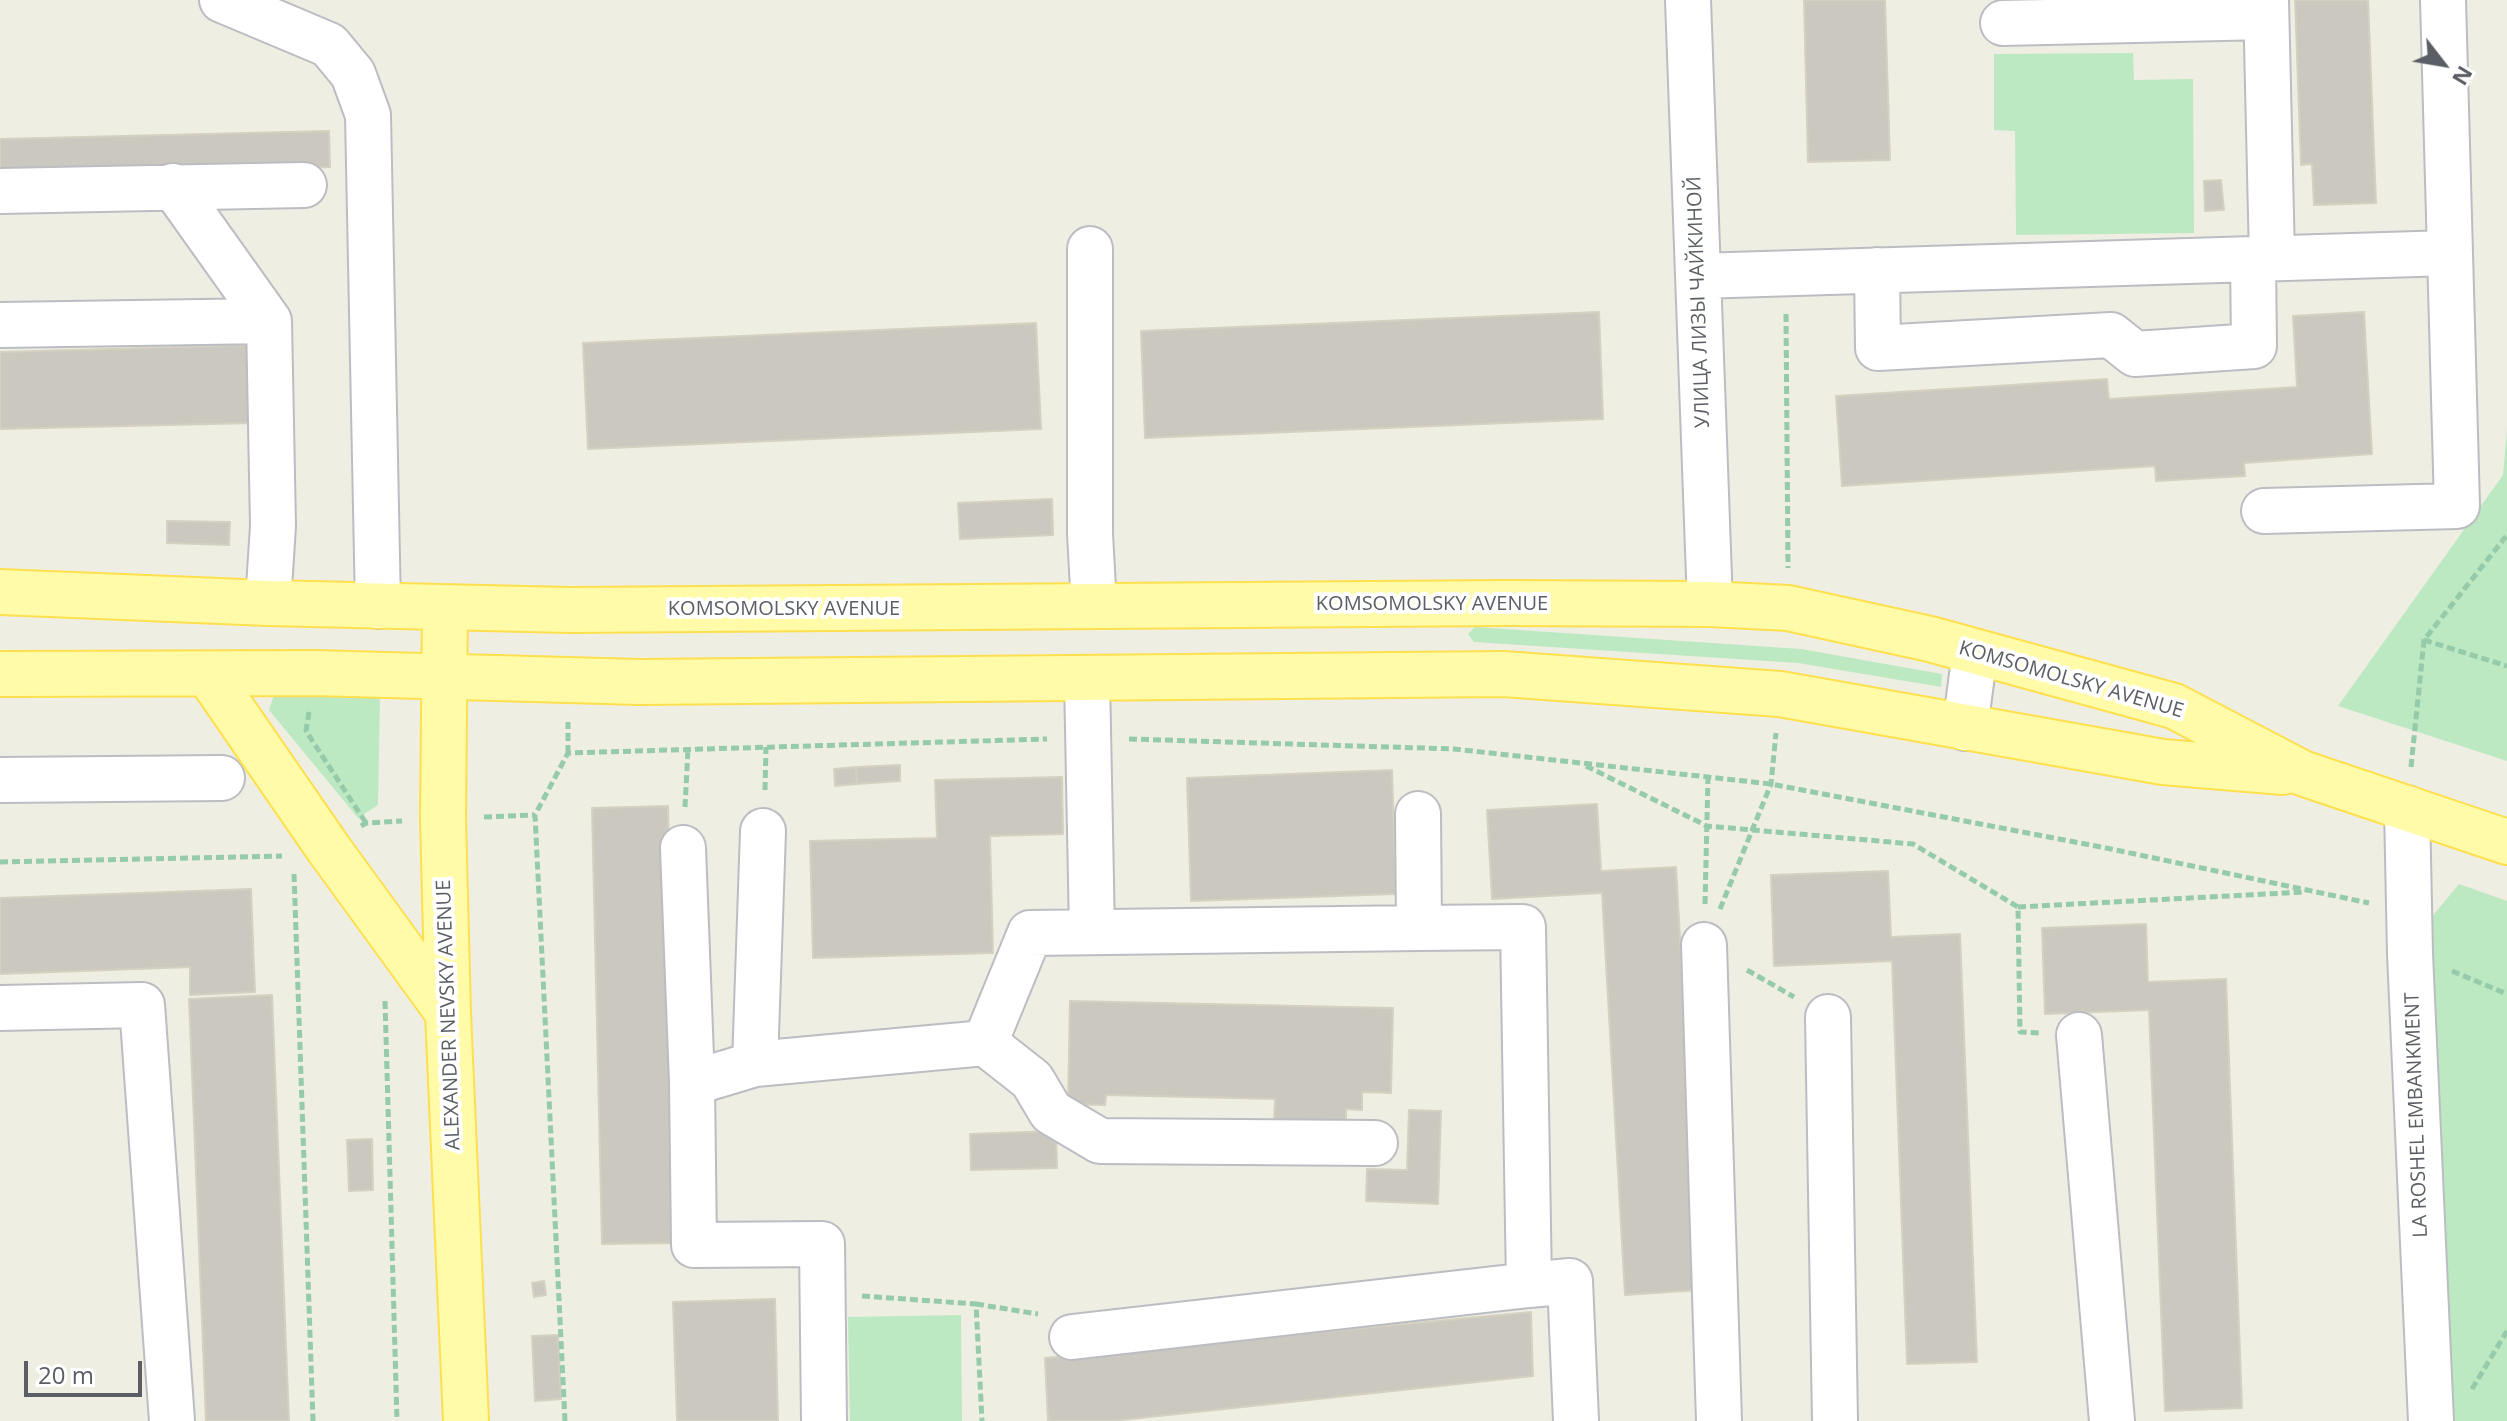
<!DOCTYPE html>
<html>
<head>
<meta charset="utf-8">
<style>
	body { margin:0 }
	#map { position:relative; width:2507px; height:1421px; overflow:hidden; background:#efeee3; font-family:"Open Sans",sans-serif }
	canvas { display:block }
	.north { position:absolute; left:2403px; top:24px; width:80px; height:80px; -webkit-text-stroke:6px #fff; paint-order:stroke; rotate:121deg; font-size:22px; font-weight:700; line-height:32px; text-align:center; color:#5b5f65 }
	.north::after { content:''; display:block; margin:auto; width:28px; height:36px; background:#5b5f65; clip-path:polygon(50% 0,100% 100%,50% 72%,0 100%) }
	.scale { position:absolute; left:24px; top:1361px; width:118px; height:36px; box-sizing:border-box; border:4px solid #5b5f65; border-top:0; padding-left:10px; font-size:24px; line-height:28px; white-space:nowrap; color:#5b5f65; -webkit-text-stroke:6px #fff; paint-order:stroke }
</style>
</head>
<body>
<div id="map">
<canvas width="2507" height="1421"></canvas>
<div class="north">N</div>
<div class="scale">20 m</div>
</div>
<script>
const g = document.querySelector('canvas').getContext('2d');
g.lineJoin = 'round';
function paint(path, color) { g.fillStyle = color; g.fill(path, 'evenodd'); }
function stroke(path, color, width, dash) { g.strokeStyle = color; g.lineWidth = width; g.lineCap = dash ? 'butt' : 'round'; g.setLineDash(dash || []); g.stroke(path); }
function drawText(font, color, halo, rows, align = 'center') {
  g.font = font + ' "Open Sans",sans-serif'; g.lineWidth = 8; g.setLineDash([]); g.textBaseline = 'middle'; g.strokeStyle = halo; g.fillStyle = color; for (const [text, x, y, turn = 0] of rows) {
    g.save(); g.translate(x, y); g.rotate((+turn || 0) * Math.PI / 180); g.textAlign = isNaN(turn) ? turn : align; if (halo) g.strokeText(text, 0, 0); g.fillText(text, 0, 0); g.restore();
  }
}
const green = new Path2D(`
	M2133 53 2134 80 2193 79 2194 233 2016 235 2015 131 1994 130V54Z
	M2507 430V761L2338 706 2503 475Z
	M1475 627 1801 649 1942 674 1941 687 1798 663 1474 642 1468 634Z
	M278 683H358L380 698 378 805 358 818 269 710Z
	M2459 884 2507 901V1421H2444L2425 925Z
	M961 1315 962 1421H850L848 1317Z`);
const building = new Path2D(`
	M1804 0H1885L1890 160 1808 162Z
	M2295 0H2368L2376 203 2314 205 2312 164 2301 165Z
	M329 131 330 167 0 175V139Z
	M2221 180 2224 210 2205 211 2204 181Z
	M1599 312 1603 419 1145 438 1141 331Z
	M2364 312 2372 454 2244 463 2245 476 2156 481 2155 466 1842 486 1836 396 2107 379 2109 399 2297 387 2293 316Z
	M1036 323 1041 429 588 449 583 343Z
	M250 345 252 423 0 429V352Z
	M1052 499 1053 535 960 539 958 503Z
	M167 521 230 522 229 545 167 543Z
	M900 765V781L857 784 856 767Z
	M856 767 857 784 835 786 834 769Z
	M1392 770 1396 894 1191 901 1187 778Z
	M1062 777 1063 834 990 836 993 953 813 958 810 841 937 838 935 780Z
	M1597 804 1601 871 1676 867 1700 1290 1625 1295 1602 893 1492 899 1487 810Z
	M668 806 678 1243 602 1244 592 808Z
	M1888 871 1891 937 1960 934 1977 1362 1907 1364 1892 961 1774 966 1771 875Z
	M251 889 255 992 190 995V967L0 974V898Z
	M2146 924 2148 982 2226 979 2242 1408 2165 1411 2149 1010 2045 1014 2042 928Z
	M272 995 289 1421H206L189 999Z
	M1070 1001 1393 1008 1391 1093 1362 1092V1110L1346 1109V1124L1274 1123 1275 1099 1106 1095 1105 1105 1068 1104Z
	M1409 1110 1441 1111 1438 1204 1366 1201 1367 1169 1407 1170Z
	M1056 1131 1057 1168 971 1170 970 1134Z
	M372 1139 373 1190 349 1191 347 1140Z
	M544 1281 546 1295 534 1297 532 1283Z
	M775 1299 778 1421H677L673 1302Z
	M1531 1312 1533 1376 1112 1421H1048L1045 1358Z
	M558 1335 561 1399 535 1401 532 1336Z`);
const path = new Path2D(`
	M1786 314 1788 568
	M2424 640 2507 666
	M309 712 306 731 366 823
	M1129 739 1454 749 1771 784 2111 849 2369 903
	M568 753V722
	M1586 766 1707 826 1913 844 2018 907 2020 1032 2041 1033
	M2411 767 2424 640 2507 535
	M765 790 766 747
	M685 807 688 749
	M484 817 535 815
	M361 826 366 823 402 821
	M0 862 282 856
	M294 874 313 1421
	M1705 904 1708 777
	M2018 907 2305 892
	M1720 909 1771 784 1776 733
	M1747 970 1794 997
	M2452 971 2507 994
	M385 1001 397 1421
	M862 1296 976 1304 982 1421
	M976 1304 1038 1314
	M2472 1389 2507 1331
	M565 1421 535 815 568 753 1047 739`);
const minor = new Path2D(`
	M222 0 329 45 353 74 368 115 378 606
	M1688 0 1710 604
	M2266 0 2272 259
	M2443 0 2450 253
	M2003 23 2266 17
	M173 186 269 321 273 526 268 603
	M0 191 304 185
	M1090 249V534L1094 606
	M1877 270 1878 348 2111 335 2135 354 2254 346 2253 259
	M1698 276 2450 253 2457 506 2264 511
	M0 325 269 321
	M1087 678 1092 932
	M1965 728 1975 652
	M0 780 222 778
	M2407 808 2410 954 2431 1421
	M683 848 692 1083
	M1419 928 1523 927 1529 1285 1570 1281 1576 1421
	M1704 945 1719 1421
	M0 1008 142 1005 172 1421
	M1828 1017 1835 1421
	M2079 1035 2112 1421
	M985 1043 1032 1080 1051 1112 1100 1141 1375 1143
	M755 1064 763 831
	M1072 1337 1529 1285
	M824 1421 822 1244 694 1245 692 1083 755 1064 985 1043 1030 933 1419 928 1418 814`);
const major = new Path2D(`
	M0 592 268 603 570 610 1505 603 1710 604 1788 608 1930 639 2174 706 2302 773 2507 842
	M445 608 443 818 448 1013 466 1421
	M0 674 315 673 640 682 1503 674 1780 694 2163 762 2283 772
	M208 674 328 848 448 1013`);
const streetNames = [
	["УЛИЦА ЛИЗЫ ЧАЙКИНОЙ",1699,302,-92],
	["KOMSOMOLSKY AVENUE",1432,604],
	["KOMSOMOLSKY AVENUE",784,609],
	["KOMSOMOLSKY AVENUE",2071,680,16],
	["ALEXANDER NEVSKY AVENUE",449,1015,-92],
	["LA ROSHEL EMBANKMENT",2417,1115,-92]
];
paint(green, '#bde9c2');
paint(building, '#cbc8c0');
stroke(building, '#d5d1c1', 2);
stroke(minor, '#bbbdc3', 48);
stroke(major, '#fee04e', 48);
stroke(path, '#95caab', 5, [8, 4]);
stroke(minor, '#fff', 44);
stroke(major, '#fffba9', 44);
drawText('20px', '#5b5f65', '#fff', streetNames);
</script>
</body>
</html>
